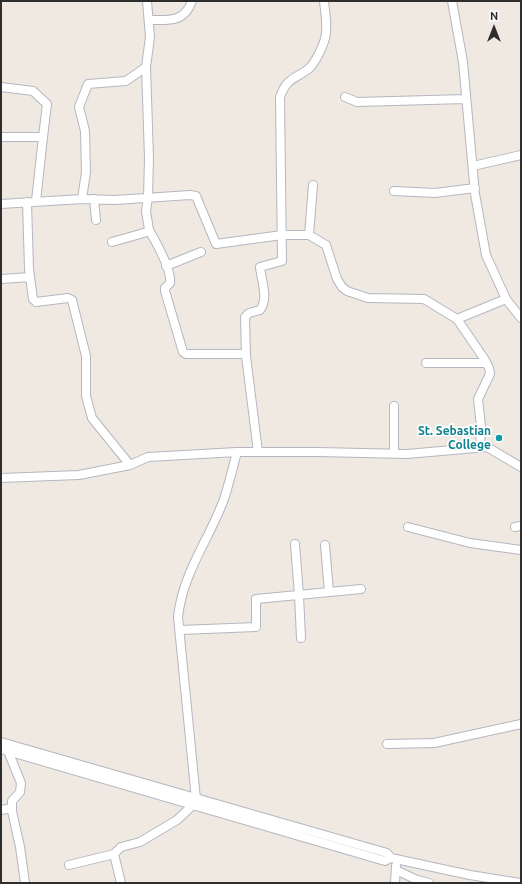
<!DOCTYPE html>
<html>
<head>
<meta charset="utf-8">
<style>
	body { margin:0 }
	#map { position:relative; width:522px; height:884px; overflow:hidden; background:#efe9e1; font-family:Ubuntu,sans-serif }
	canvas { display:block }
	.frame { position:absolute; inset:0; border:2px solid #2e2e2e; pointer-events:none }
	.north { position:absolute; left:474px; top:8px; width:40px; height:40px; -webkit-text-stroke:3px #fff; paint-order:stroke; rotate:0deg; font-size:11px; font-weight:700; line-height:16px; text-align:center; color:#2e2e2e }
	.north::after { content:''; display:block; margin:auto; width:14px; height:18px; background:#2e2e2e; clip-path:polygon(50% 0,100% 100%,50% 72%,0 100%) }
</style>
</head>
<body>
<div id="map">
<canvas width="522" height="884"></canvas>
<div class="frame"></div>
<div class="north">N</div>
</div>
<script>
const g = document.querySelector('canvas').getContext('2d');
g.lineJoin = 'round';
function stroke(path, color, width, dash) { g.strokeStyle = color; g.lineWidth = width; g.lineCap = dash ? 'butt' : 'round'; g.setLineDash(dash || []); g.stroke(path); }
function drawText(font, color, halo, rows, align = 'center') {
  g.font = font + ' Ubuntu,sans-serif'; g.lineWidth = 3.5; g.setLineDash([]); g.textBaseline = 'middle'; g.strokeStyle = halo; g.fillStyle = color; for (const [text, x, y, turn = 0] of rows) {
    g.save(); g.translate(x, y); g.rotate((+turn || 0) * Math.PI / 180); g.textAlign = isNaN(turn) ? turn : align; if (halo) g.strokeText(text, 0, 0); g.fillText(text, 0, 0); g.restore();
  }
}
const minor = new Path2D(`
	M452 1 463 62 475 194 486 255 506 299 521 318
	M149 20C169 20 184 23 192 1
	M1 87 33 91 47 104 43 137 36 201
	M345 97 357 102 466 99
	M1 137H43
	M473 166 521 155
	M394 191 435 193 475 188
	M82 199 115 200 190 195 196 196 216 244 282 235H309L313 185
	M94 199 96 220
	M27 202 29 269 33 299 36 302 68 298 72 300 86 356V396L92 418 130 465
	M1 204 82 199 86 172 85 131 79 107 88 84 126 81 146 67 150 37 147 1
	M149 230C156 242 172 270 170 283L165 288V291L183 352 186 354H243L246 356 258 452
	M309 235 326 245 337 279 342 287 347 291 368 298 424 299 457 319 485 360 489 368 490 374 478 399 481 426 480 448
	M112 242 147 232 149 230 146 211 148 197 149 158 146 67
	M166 266 201 252
	M1 279 30 277
	M457 319 506 299
	M246 356 245 317 249 313 260 310C269 299 261 279 260 267L282 261 280 97C287 78 293 80 307 70 315 65 326 41 326 32 327 22 325 11 324 1
	M426 363H486
	M394 406V453
	M1 478 79 475 130 465 148 457 237 452H318L407 454 487 447 521 467
	M408 527 470 543 521 550
	M515 527 521 526
	M295 544 299 595 301 638
	M325 545 329 592
	M180 630 256 627V599L361 589
	M1 742 387 853 391 858
	M387 744 434 743 521 724
	M1 749 385 861 391 858 470 875 520 883
	M8 751 21 783 20 792 12 801V811L20 847 25 883
	M1 810 12 808
	M69 865 114 854
	M396 870 417 880 429 883
	M121 883 114 854 121 847 140 842 177 820 193 805 196 799 178 617C183 572 209 540 224 499 229 484 233 467 237 452
	M395 883 396 866`);
const markers = [
	[499,438,4,"#0f9aa8"]
];
const cultureNames = [
	["St. Sebastian",491,431],
	["College",491,445]
];
stroke(minor, '#b4b7c1', 10);
stroke(minor, '#fff', 8);
for (const [x, y, r, color] of markers) { const dot = new Path2D(); dot.arc(x, y, r, 0, 2 * Math.PI); g.fillStyle = color; g.fill(dot); stroke(dot, '#fff', 1.5); }
drawText('bold 12px', '#0d838f', '#fff', cultureNames, 'right');
</script>
</body>
</html>
